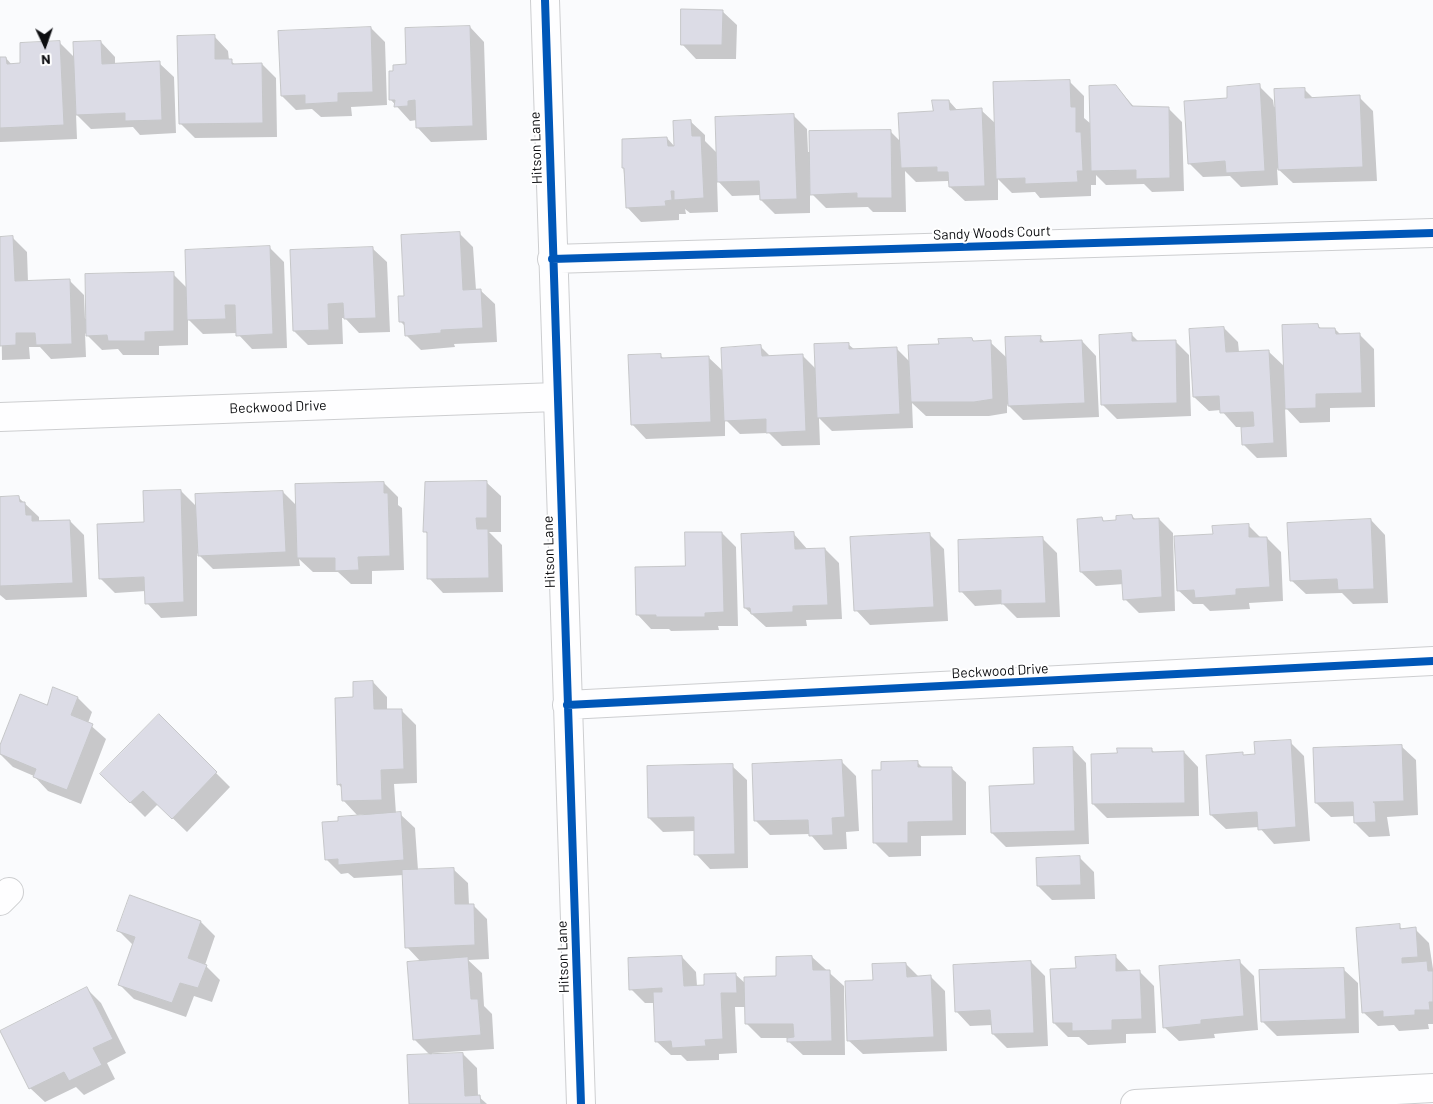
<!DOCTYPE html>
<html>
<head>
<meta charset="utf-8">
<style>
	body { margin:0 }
	#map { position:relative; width:1433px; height:1104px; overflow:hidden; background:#fafbfd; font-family:Barlow,sans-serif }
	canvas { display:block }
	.north { position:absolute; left:20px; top:20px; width:50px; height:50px; -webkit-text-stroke:4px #fff; paint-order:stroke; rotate:177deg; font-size:14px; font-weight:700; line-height:20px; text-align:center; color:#0c0d10 }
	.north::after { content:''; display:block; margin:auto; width:18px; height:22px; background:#0c0d10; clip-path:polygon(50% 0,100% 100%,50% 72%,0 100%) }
</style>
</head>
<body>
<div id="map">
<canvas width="1433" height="1104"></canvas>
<div class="north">N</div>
</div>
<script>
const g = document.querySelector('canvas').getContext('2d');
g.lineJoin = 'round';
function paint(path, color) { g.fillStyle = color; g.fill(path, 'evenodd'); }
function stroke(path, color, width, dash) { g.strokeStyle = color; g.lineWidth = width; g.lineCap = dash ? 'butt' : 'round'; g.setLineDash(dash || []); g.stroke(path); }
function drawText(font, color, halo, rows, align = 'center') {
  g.font = font + ' Barlow,sans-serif'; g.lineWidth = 4; g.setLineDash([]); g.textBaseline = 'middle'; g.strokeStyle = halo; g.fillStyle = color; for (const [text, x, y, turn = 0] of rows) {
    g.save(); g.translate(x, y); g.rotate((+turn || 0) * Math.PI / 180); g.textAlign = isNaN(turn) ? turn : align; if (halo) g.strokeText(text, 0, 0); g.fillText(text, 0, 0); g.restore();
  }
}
const shadow = new Path2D(`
	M722 11 737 25 736 59H696L682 44Z
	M470 27 484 42 487 140 431 142 417 127V120L410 121 391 100Z
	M371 28 385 42 387 105 351 107 352 116 321 117 312 109 296 110 282 96Z
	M214 36 228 51 229 60 236 65 262 64 276 78 277 137 195 138 181 124Z
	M59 42 75 58 101 42 115 57V64L159 63 174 77 176 133 140 135 133 127 91 129 76 114 77 139 0 142V58H6L12 65 21 64Z
	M1069 81 1084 96V118L1091 124 1116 86 1135 108H1168L1182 122 1184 191 1152 192 1144 184 1106 185 1096 175V185H1091V196L1040 198 1035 192 1012 193 998 179V200L965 201 950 187 948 181 916 182 905 171 906 212H873L868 207 826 208 810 192V213L775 214 761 200V195L732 196 717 180 718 212 690 213 685 209 686 214H679V220L641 222 627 207 622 152 667 138 675 147 690 121 705 135V141L717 153 793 115 807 129 808 152H811L890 131 901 142 949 101 958 111 981 110 996 124Z
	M1259 86 1273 100 1274 107 1304 89 1314 99 1359 97 1373 111 1377 181 1293 183 1277 168 1278 185 1241 187 1230 176 1203 177 1189 163 1229 100Z
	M459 233 473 247 476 290H480L495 304 497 342 454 344 455 347 421 350 406 335V327L401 322Z
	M0 238H13L27 252 28 282 70 281 84 295 85 319 173 274 187 288 270 248 284 262 287 348 252 349 237 333 203 334 188 319V345L159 346V355H123L118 349 102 350 85 333 86 357 51 359 40 347H29L30 359 2 360Z
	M372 248 387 262 390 332 359 333 345 318H342L343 344 308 345 294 331Z
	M1318 326 1322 329H1335L1341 335H1360L1374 349 1375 407 1330 408V422L1300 423 1285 407 1287 457 1257 458 1243 444 1242 427H1236L1221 410 1209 411 1194 397 1224 328 1238 342 1239 352 1268 351 1285 367Z
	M1132 335 1139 342 1175 341 1189 355 1191 416 1117 419 1102 404Z
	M1040 337 1045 343 1082 341 1096 356 1099 417 1023 420 1007 404V413L989 416H926L912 403 913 428 832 431 819 418 820 445 782 446 769 433 740 434 725 419V436L646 439 632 424 660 355 664 359 708 357 724 372 761 347 771 357 802 355 816 369 848 344 855 350 897 349 910 362 940 345 972 339 975 342H990L1007 358Z
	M486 482 501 496V532H489L502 545 503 592 443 593 429 578 428 535 425 531Z
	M384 483 398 497V505L402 508 404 570 372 571V584H351L338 572H313L299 559 300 566 213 569 197 553V616L161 618 147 603 146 591 115 593 100 578 145 523 181 491 197 507 283 492 297 506Z
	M0 498H19L39 517V522L70 521 84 535 87 597 6 600 0 595Z
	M1132 516 1136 520 1159 519 1173 533 1175 611 1139 613 1125 599 1124 584 1096 586 1081 572 1102 519 1105 522 1118 521Z
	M1371 520 1385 535 1388 603 1353 604 1342 593 1306 594 1291 580Z
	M1248 525 1261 538H1267L1281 552 1283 601 1249 603 1250 609 1210 611 1203 604H1193L1178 590 1214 535Z
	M722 533 736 547 738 626H718L719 630 671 631 669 629H651L637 614Z
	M793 533 808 550 825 549 839 563 842 619 806 620 807 626 766 627 745 608Z
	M929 534 944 549 948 621 870 625 856 610Z
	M1043 539 1057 553 1060 617 1017 618 1003 604 975 606 961 591Z
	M373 682 387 697V710H401L416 725 417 783 394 784 396 814H400L415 828 418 870 453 869 468 883 469 905H473L487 919 489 959 468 960 482 973 484 1006 492 1014 494 1049 432 1053V1055L463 1054 477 1068 478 1096 487 1104H410L430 1055 414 1039 421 962 407 947 404 875 354 878 348 873 341 874 327 860 365 817V814L357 815 343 800 342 788 338 784 354 699Z
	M54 689 78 698 92 712 88 723 106 739 81 804 48 791 34 776 13 767 0 754V748L47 707Z
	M159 716 230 787 187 832 158 804 145 817 116 788Z
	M1290 742 1304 756 1310 841 1274 844 1259 827 1226 829 1211 815 1208 756 1242 754 1244 756 1256 755Z
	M1401 746 1416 760 1418 815 1387 817 1390 836 1369 837 1355 823V816L1331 817 1316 803Z
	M1072 748 1086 763 1089 844 1006 847 992 833Z
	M1151 749 1155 753 1184 752 1198 767 1199 816 1107 818 1093 804 1118 755Z
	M842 762 856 776 859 831 846 832 847 849 824 850 810 834 770 835 756 821Z
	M917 762 923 768H951L966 782V835L921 836V856L889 857 874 842 883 771Z
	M732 766 747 780 748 868 710 869 696 854 695 831 663 832 649 818Z
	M1080 858 1094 872 1095 899 1052 900 1038 886Z
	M201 922 215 936 205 965 220 980 212 1002 194 996 186 1017 134 999 119 984 133 945 119 931Z
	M1399 926 1403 930 1415 929 1429 943 1433 969V1024H1428L1429 1029 1399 1031 1394 1025 1378 1026 1363 1012Z
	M1115 956 1129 971 1140 972 1154 986 1156 1033 1126 1034V1043L1088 1045 1079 1037H1068L1054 1023 1077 969Z
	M682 957 696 972 697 986H706L735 974 746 984 778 977 812 957 844 986 845 1055H803L788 1041V1038H761L747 1024 746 1007H735L737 1053 719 1054V1060L687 1061 681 1055H671L656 1041 654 1003H645L631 989Z
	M1239 961 1254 976 1258 1030 1214 1034 1215 1038 1179 1041 1164 1027Z
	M1031 962 1045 976 1048 1046 1007 1048 993 1034 992 1025 970 1026 956 1011Z
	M906 964 919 977H931L945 991 947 1051 863 1054 848 1040 874 981Z
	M1343 969 1358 983 1359 1033 1277 1036 1263 1022Z
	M87 989 101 1003 126 1053 107 1063 115 1079 84 1095 76 1087 45 1102 30 1088Z`);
const building = new Path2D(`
	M681 9 723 10 722 45H681Z
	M470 26 473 126 416 128 415 100 408 101V106L394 107 395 100H389V71H393V65L406 64 405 28Z
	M371 27 373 92 338 93V102L305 104V95L281 96 278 31Z
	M215 35V59H232V64L262 63 263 123 179 124 177 36Z
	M60 41 64 125 0 128V57H6L7 64 20 63V43Z
	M101 41 102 64 160 61 162 120 125 121V113L76 115 73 42Z
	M1070 80 1071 107H1076V132H1081L1083 171H1077L1078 182 1025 184V178L996 179 993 82Z
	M1260 84 1265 171 1226 173 1225 161 1188 164 1184 101 1227 98V87Z
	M1116 85 1132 106 1169 107 1170 178 1136 179V170L1091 171 1089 86Z
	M1305 88V98L1360 95 1363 167 1278 170 1274 89Z
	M932 100H949L950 110 982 108 985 186 949 187 948 172H937V167L901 168 898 113 933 111Z
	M794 114 797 199 760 200 759 181 717 182 715 117Z
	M691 120 692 136H701L704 198 674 200V191H671L672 200 665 201 666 206 626 208 624 168H622V139L667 137 668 146H674L673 121Z
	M891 130 892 198H857V193L810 195 809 131Z
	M460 232 463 290 481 289 483 328 441 330V333L405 336 404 322H399L398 296H404L401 235Z
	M13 236 15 281 70 279 72 344 36 345 35 333H16V345L0 346V237Z
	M270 246 273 334 236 336 235 305H225L226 319 187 320 185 250Z
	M373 247 376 318 344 319 343 303 328 304 329 330 293 331 290 250Z
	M174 272V331L145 332V341H108L107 335 86 336 85 274Z
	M1318 324 1319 328H1335L1336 334 1360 333 1362 393 1316 394V408L1285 409 1282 325Z
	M1224 327 1226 352 1269 350 1274 443 1242 445 1241 427 1254 426 1253 412 1220 413 1219 396 1193 397 1189 329Z
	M1132 333V341L1176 340 1177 403 1101 405 1099 335Z
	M1041 336 1040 342 1082 340 1085 403 1008 406 1005 337Z
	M972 338 973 341 991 340 993 399 974 402H911L908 345 939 344 938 339Z
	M849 343V349L897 347 900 414 817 418 814 344Z
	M761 345 762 356 803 354 806 431 766 433V419L724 421 721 348Z
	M661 354V358L709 356 711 422 631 425 628 355Z
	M487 481V518H476L477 529H488L489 578 427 579V532H423L425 482Z
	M384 482V493H388L390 556 358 557 359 570 335 571V558H297L295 484Z
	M181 490 184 602 145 604 144 577 99 579 97 524 144 522 143 491Z
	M283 491 286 552 198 556 195 494Z
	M19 496 20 502H25L26 515H32V521L70 520 73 583 0 586V497Z
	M1132 515 1133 519 1159 518 1162 597 1123 600 1121 570 1080 572 1077 519 1102 517 1103 521 1116 520V516Z
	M1371 519 1374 589 1338 590 1337 579 1290 581 1287 523Z
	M1249 524V537H1267L1270 587 1236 589V595L1195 598 1194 590 1177 591 1174 536 1213 534 1212 526Z
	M685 532H722L724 612 705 613V617H656V615H636L635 567 685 566Z
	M794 532 795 549 825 548 828 605 793 606V612L751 614 750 608H744L741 534Z
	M930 533 934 607 854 611 850 537Z
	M1043 537 1046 603 1001 604V590L959 592 958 540Z
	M373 681 374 709H402L404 769 381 770 382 800 342 801 341 784 337 785 335 698 353 697V682Z
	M53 687 78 697 71 715 93 724 67 790 33 777 36 769 0 754V745L20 694 47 705Z
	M159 714 217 772 172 819 143 791 130 803 100 774Z
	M1291 740 1296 827 1258 830 1257 812 1210 815 1206 755 1243 752V755L1255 754 1254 742Z
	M1402 745 1404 801 1373 802 1375 803 1376 822 1354 823 1353 802 1315 803 1313 748Z
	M1073 747 1075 831 991 833 989 786 1034 784 1033 748Z
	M1117 748H1152V752L1184 751 1185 803 1092 804 1091 754 1117 753Z
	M842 760 845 817 832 818 833 835 809 836 808 820 754 821 752 764Z
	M918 761V767H952L953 821 908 822V843H873L872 770H881V762Z
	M733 764 735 854 694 855V817L648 818 647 766Z
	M401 812 404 860 338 865V859L325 860 322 822 338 821V817Z
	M1080 856 1081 885 1037 886 1036 858Z
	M454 868 455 904H474L475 945 405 948 402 870Z
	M130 895 201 921 188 958 207 965 198 988 180 983 172 1003 118 985 135 937 117 931Z
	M1400 924V929L1416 927 1418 957 1402 958V963L1427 961 1428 971H1433V1002H1429L1430 1010H1415V1015L1383 1017V1011L1362 1013 1356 928Z
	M1116 955V971L1140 970 1142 1019 1112 1020V1030L1072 1031V1023H1053L1050 969 1076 968 1075 957Z
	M682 956 684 986 704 985V974L736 973 737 993H721L723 1039 705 1040 706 1046 672 1048 671 1041 655 1042 653 992H662V988L629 990 628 958Z
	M812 956 813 970H830L832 1041 787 1042V1038L794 1037 793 1024H745L744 977 776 976V957Z
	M468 957 471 999H478L481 1035 413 1040 407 962Z
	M1240 960 1244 1016 1201 1020V1024L1163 1028 1159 966Z
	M1031 961 1034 1033 992 1034 990 1010 955 1012 953 965Z
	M906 963 907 977 931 975 934 1037 847 1041 845 981 873 980 872 964Z
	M1344 968 1346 1019 1261 1022 1259 970Z
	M87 987 113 1039 93 1048 102 1065 69 1081 64 1072 29 1089 0 1031Z
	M463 1053 465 1096 480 1095 481 1104H409L407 1055Z`);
const minor = new Path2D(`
	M545 0 581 1104
	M552 259 1433 233
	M0 417 556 397
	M567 705 1433 661
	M0 901 9 892
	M1135 1104 1433 1088`);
const cycleway = new Path2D(`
	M545 0 581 1104
	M552 259 1433 233
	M567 705 1433 661`);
const streetNames = [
	["Hitson Lane",536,148,-92],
	["Sandy Woods Court",992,233,-2],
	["Beckwood Drive",278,407,-2],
	["Hitson Lane",549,552,-92],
	["Beckwood Drive",1000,671,-3],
	["Hitson Lane",563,957,-92]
];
paint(shadow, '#0003');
paint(building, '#dcdce6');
stroke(building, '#c6c7c9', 1);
stroke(minor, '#cdced0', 30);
stroke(minor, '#fefeff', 28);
stroke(cycleway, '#0057b8', 8);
drawText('14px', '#0c0d10', '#fff', streetNames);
</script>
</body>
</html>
